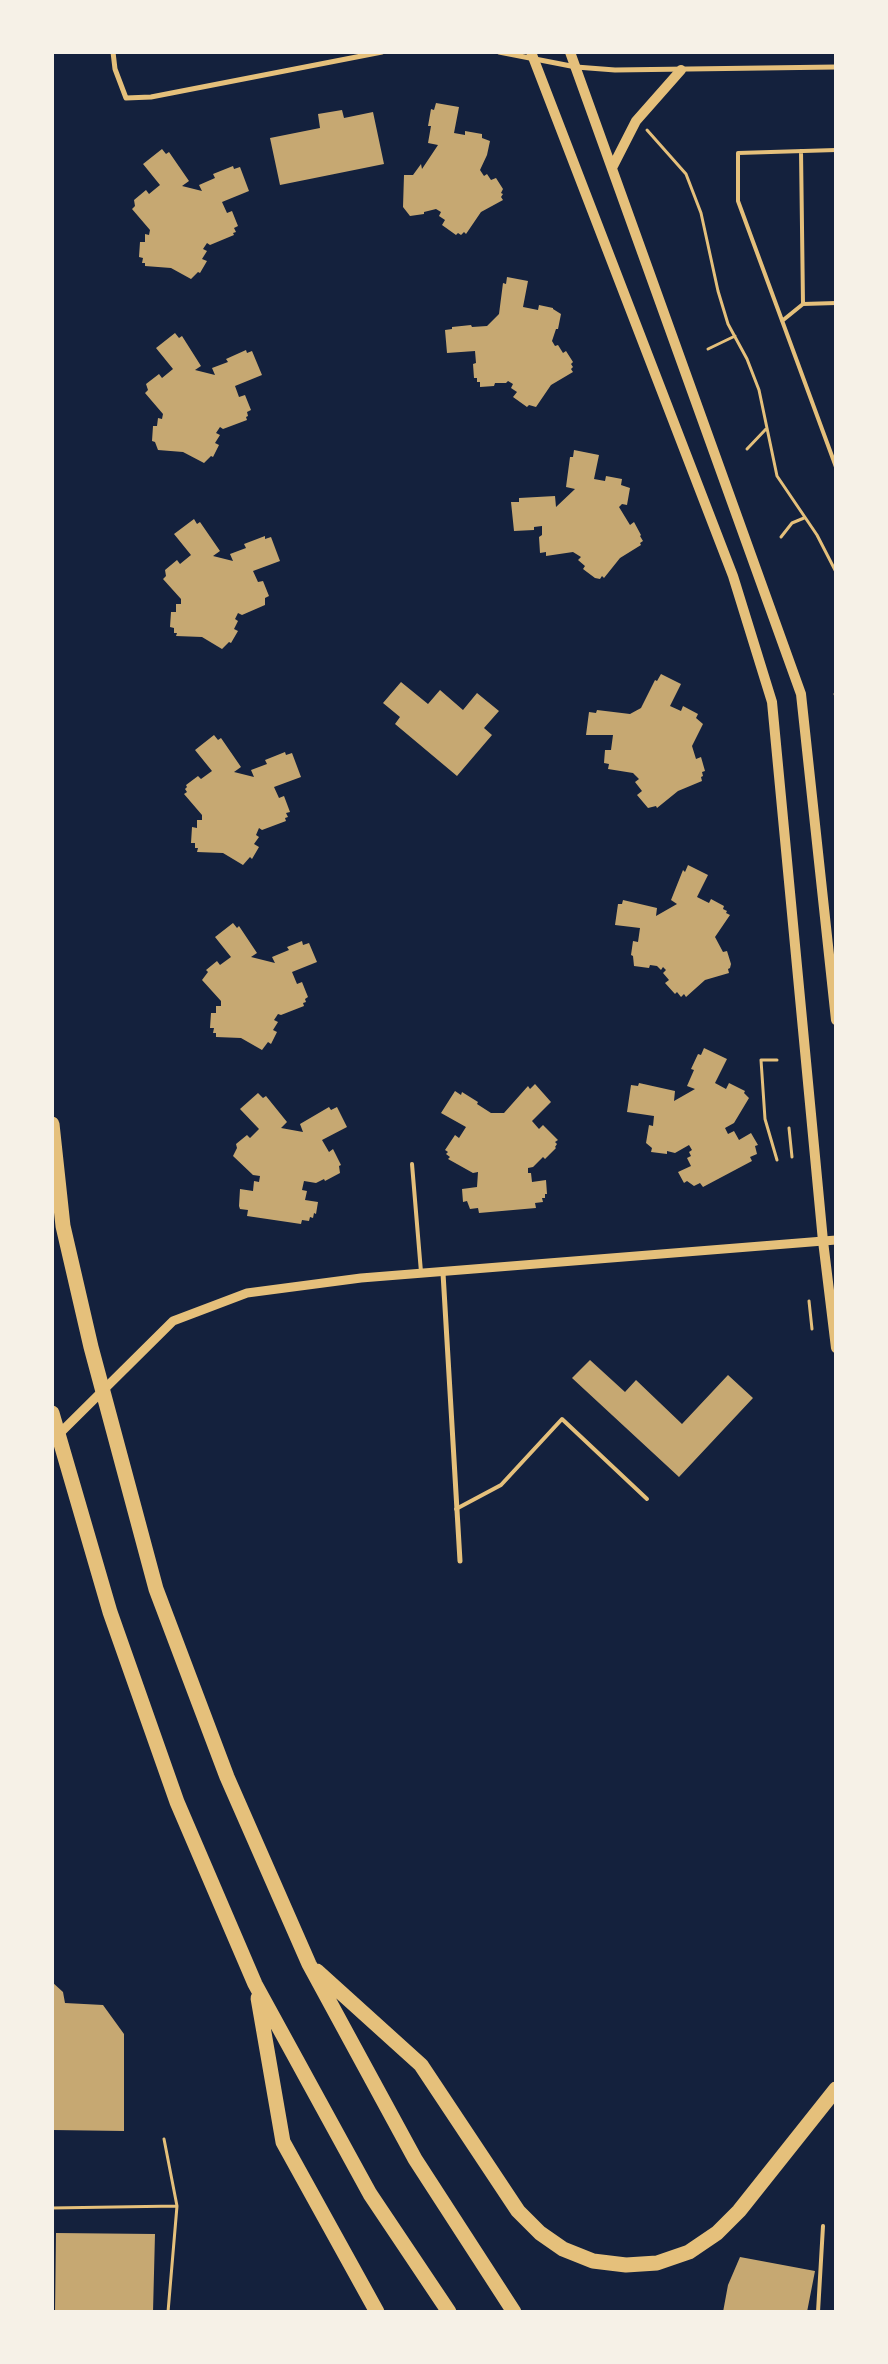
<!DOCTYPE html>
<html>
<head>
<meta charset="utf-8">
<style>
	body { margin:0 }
	#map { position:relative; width:888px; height:2364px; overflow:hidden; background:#14213d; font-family:Lato,sans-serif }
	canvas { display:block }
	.frame { position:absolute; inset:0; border:54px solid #f6f1e7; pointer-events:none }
</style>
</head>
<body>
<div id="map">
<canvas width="888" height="2364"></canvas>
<div class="frame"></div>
</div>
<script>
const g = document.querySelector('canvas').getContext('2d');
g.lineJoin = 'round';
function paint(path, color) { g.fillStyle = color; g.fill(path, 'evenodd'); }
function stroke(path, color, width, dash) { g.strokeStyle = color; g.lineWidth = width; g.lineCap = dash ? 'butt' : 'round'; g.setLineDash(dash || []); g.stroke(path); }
const building = new Path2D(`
	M436 103 459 107 454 133 465 135V131L482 134V138L490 141 487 155 480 170 484 176 487 174 491 180 496 178 503 189 501 193 503 194 501 197 503 200 481 212 466 234 464 232 461 235 458 233 456 235 442 225 445 220 439 216 441 212 436 209 424 212V214L410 216 403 207 404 175H413L421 164 422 169 438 145 428 143 431 126H428L431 109 434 110Z
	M342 110 344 118 373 112 384 164 280 185 270 138 320 128 318 114Z
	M162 149 166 154 169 152 189 181 182 186 202 191 199 185 215 178 213 174 233 166 234 169 240 167 249 191 222 202 227 213 232 211 238 226 234 228 236 232 233 233 234 235 210 245 207 243 203 249 207 251 202 259 207 261 200 273 198 272 191 279 171 268 145 266V263H142L143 258 139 257 140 242H145V234L149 235 150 230 132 209 135 206 134 200 146 190 149 194 160 185 143 164Z
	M507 277 528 281 523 307 538 310 539 305 553 308V309L561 314 558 329H556L552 341 555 346 558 345 563 353 566 351 573 362 571 364 573 367 571 369 573 372 551 385 536 407 529 405 527 407 513 397 517 392 511 388 513 384 508 381 506 383H495L494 386 480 387V382H477V378H474L473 364 476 363 475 351 447 353 445 330 452 329V327L471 325 472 327 487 326 499 314 503 283 506 284Z
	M175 333 179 338 182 336 201 366 195 370 215 375 212 368 228 362 226 359 246 350 247 353 252 351 262 375 235 386 239 397 245 395 251 410 247 412 248 416 246 417 247 420 223 429 220 427 216 433 220 435 215 443 219 445 213 457 211 456 204 463 183 452 158 450 155 442 152 441 153 426H157L158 418 162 419 163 414 145 393 148 390 146 384 159 374 162 378 173 369 156 348Z
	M574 450 599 455 594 479 605 481 606 476 622 479 621 485 630 488 627 505 622 504 619 507 630 525 634 522 641 535 640 536 643 541 640 543 641 545 620 558 604 578 602 576 600 579 595 578 583 569 585 566 578 560 581 557 573 552 546 556V552L540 553 539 537 542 535V526L534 527V530L514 531 511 502H519V498L555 496 556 507 575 489 566 487 570 457H573Z
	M194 519 197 524 200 522 220 551 213 556 233 561 230 554 246 548 244 544 265 536V539L271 537 280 561 253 571 258 582 263 581 269 596 265 598V605L242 615 238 613 235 619 238 621 234 629 238 631 231 643 229 642 222 649 202 637 176 636 177 633H174V628L170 627 171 612H176V604H181V599L163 579 166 576 165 570 177 560 180 564 191 555 174 534Z
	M661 674 681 684 670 706 681 711 683 706 698 714 696 718 703 724 692 746 696 759 701 757 705 771 702 772 703 776 701 777 702 781 678 791 657 808 656 806 648 808 637 795 642 791 635 782 639 779 633 773 608 769 609 764 604 763 605 750H611L613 735H586L589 712 596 713 597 710 630 714 641 708 655 680 657 681Z
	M401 682 428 704 440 690 463 710 477 693 499 711 484 728 492 735 457 776 395 724 400 717 383 703Z
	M214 735 218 740 221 738 241 767 234 772 254 777 251 770 267 764 265 760 285 752 286 755 292 753 301 777 274 787 279 798 284 796 290 812 286 813 288 817 285 818 286 821 262 830 259 828 256 835 259 837 254 844 259 847 252 859 250 857 243 865 223 853 197 852 198 848H195V843H191L192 827 197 828V820H202V815L184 794 187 792 185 789 187 787 186 785 198 776 201 779 212 771 195 750Z
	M688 865 708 875 697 897 709 903 711 899 724 906 723 909 727 911 726 913 730 915 715 937 723 952 727 951 731 964 730 968 728 969 729 973 705 980 686 997 684 994 681 997 677 992 675 994 665 983 669 980 663 973 666 970 663 967 661 970 657 966 650 965 649 968 634 966 633 956 631 955 633 941 638 942 640 928 615 925 618 904H622L623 900 657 908 656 916 677 904 671 900 683 870 685 872Z
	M233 923 237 928 239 926 257 953 251 957 275 963 272 957 289 950 287 947 302 941 303 945 309 943 317 962 292 972 297 984 302 982 308 997 305 999 306 1002 303 1003 304 1006 281 1015 278 1014 274 1020 278 1022 273 1030 277 1032 271 1044 268 1042 262 1050 241 1038 216 1037V1033H213L214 1028H210L211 1013H216V1006H221V1001L202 980 208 972 206 970 217 961 220 965 231 957 215 937Z
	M704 1048 727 1059 715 1083 726 1089 729 1083 745 1091 744 1093 749 1098 734 1123 725 1128 728 1134 734 1131 739 1140 751 1133 758 1145 755 1146 757 1154 750 1157 752 1161 703 1187 700 1183 694 1186 687 1181 684 1183 678 1172 691 1166 687 1158 691 1156 689 1152 692 1150 689 1145 675 1153 667 1151V1154L651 1152 652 1148 646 1143 649 1125 653 1126 654 1116 627 1112 631 1085 638 1086 639 1083 675 1091 674 1101 695 1089 687 1086 694 1070 691 1069 698 1054 701 1055Z
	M535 1084 551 1102 532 1121 539 1129 543 1125 558 1140 555 1142 557 1144 555 1147 556 1148 545 1159 543 1157 533 1167 528 1168V1173H531L532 1182 546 1180 547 1194H545V1198H542L543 1202 535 1203 536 1208 479 1213 478 1208 470 1209 467 1201 463 1202 462 1189 477 1187 478 1172 473 1173 448 1159 450 1157 446 1154 448 1152 445 1150 455 1135 459 1138 466 1127 441 1113 455 1091 461 1095 462 1092 478 1102 477 1104 491 1113H504L528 1086 530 1089Z
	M258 1093 263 1098 266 1096 287 1122 281 1128 303 1132 300 1124 329 1107 331 1110 337 1107 347 1127 322 1140 329 1152 333 1149 341 1165 339 1166 340 1173 325 1181 324 1179 316 1183 304 1181 302 1190 307 1191 305 1200 318 1202 316 1214 314 1213 313 1218 310 1217 309 1221 302 1220 301 1224 247 1216 248 1210 240 1209 239 1206 240 1189 253 1191 254 1181 259 1182 260 1176 253 1175 233 1156 237 1148 236 1144 247 1135 250 1138 259 1129 240 1109Z
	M590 1360 625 1392 636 1380 682 1424 728 1375 753 1398 679 1477 572 1378Z
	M52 1982 63 1992 65 2003 103 2005 124 2034V2131L52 2130Z
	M56 2233 155 2234 153 2312H55Z
	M740 2257 815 2271 807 2312H723L728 2285Z`);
const path = new Path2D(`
	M647 130 686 174 701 213 718 291 728 324 747 359 759 390 777 476 817 535 836 572
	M708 349 735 336
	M747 449 766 429
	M781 537 792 523 804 518
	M835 694H836
	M789 1128 792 1157
	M777 1160 765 1119 761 1060H777
	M809 1301 812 1329
	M164 2139 177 2206 168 2312
	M52 2208 177 2206`);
const service = new Path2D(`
	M836 150 738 153V201L836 467
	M801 151 803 304
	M782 321 803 304 836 303
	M412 1164 421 1272
	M456 1509 501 1485 562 1419 647 1499
	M818 2312 823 2226`);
const minor = new Path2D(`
	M113 52 115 69 126 98 151 97 382 52
	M499 52 576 67 615 70 836 67
	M443 1273 460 1561`);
const tertiary = new Path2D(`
	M56 1437 173 1321 247 1293 361 1278 836 1240`);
const secondary = new Path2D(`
	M531 52 733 576 772 702 823 1241 836 1348
	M570 52 801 694 836 1020
	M612 168 636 121 681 70`);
const motorway = new Path2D(`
	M52 1124 63 1226 91 1347 156 1589 227 1777 309 1964 415 2159 514 2312
	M52 1413 110 1612 177 1802 255 1984 370 2194 449 2312
	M317 1971 421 2065 518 2211 540 2233 563 2249 593 2261 626 2265 657 2263 689 2252 717 2233 739 2211 836 2089
	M258 1998 283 2142 377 2312`);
paint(building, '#c6a872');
stroke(path, '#e5c07b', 3);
stroke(service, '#e5c07b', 4);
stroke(minor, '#e5c07b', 5);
stroke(tertiary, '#e5c07b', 9);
stroke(secondary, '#e5c07b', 10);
stroke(motorway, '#e5c07b', 15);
</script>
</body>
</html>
